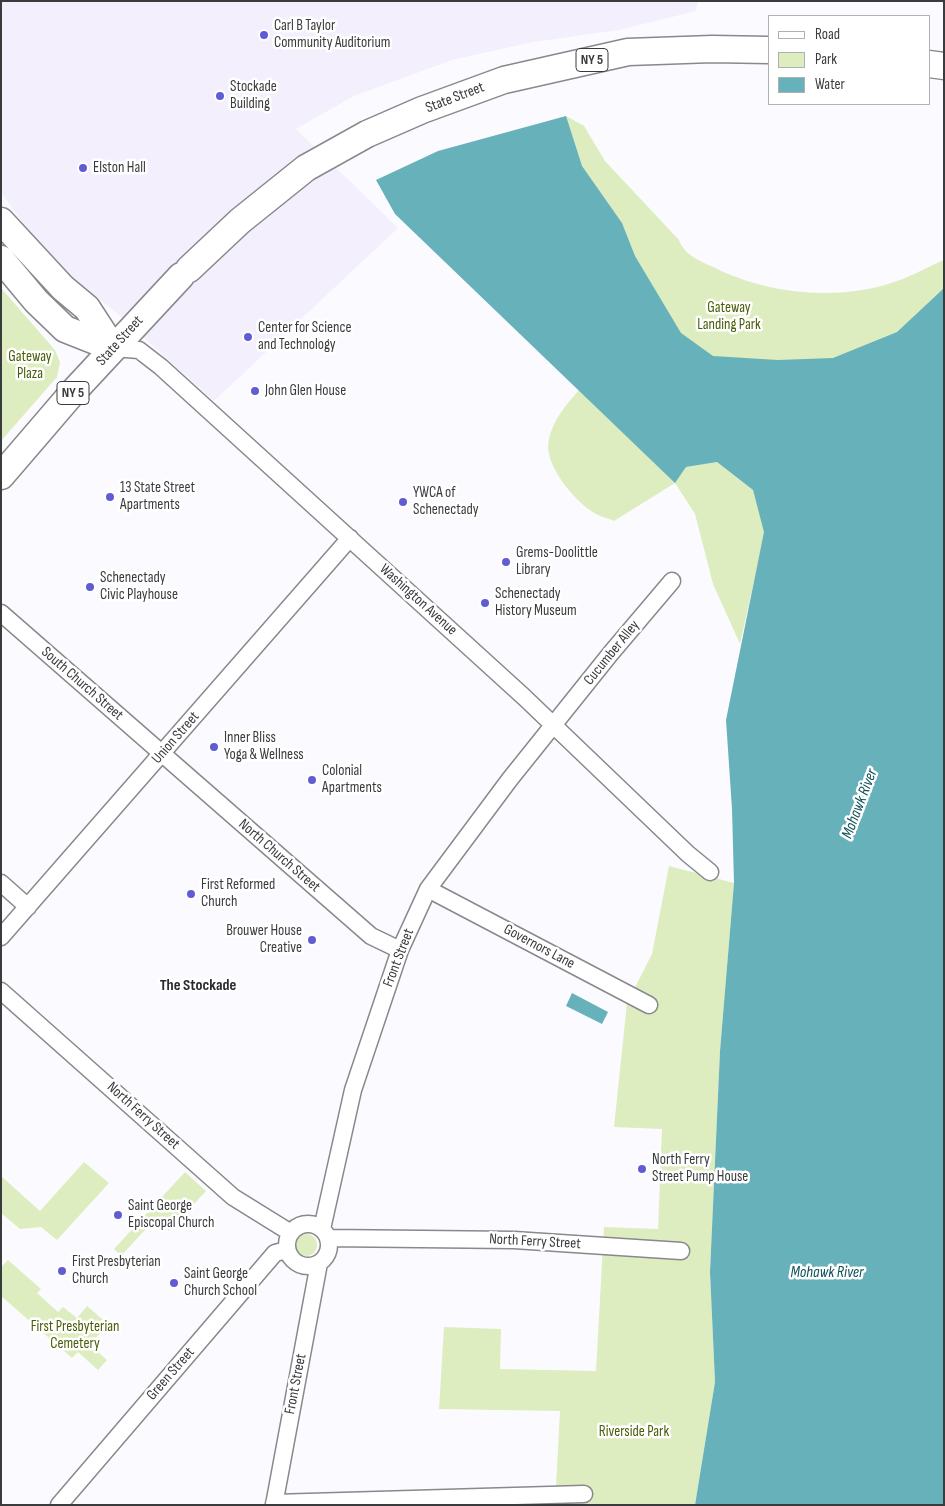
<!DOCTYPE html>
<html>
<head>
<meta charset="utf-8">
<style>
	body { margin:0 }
	#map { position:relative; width:945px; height:1506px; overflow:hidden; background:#fbfbff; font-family:"Sofia Sans Condensed",sans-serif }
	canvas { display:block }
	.frame { position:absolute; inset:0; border:2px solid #3a3b3d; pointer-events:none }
	.legend { position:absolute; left:768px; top:15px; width:162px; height:90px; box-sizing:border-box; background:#fff; border:1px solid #b0b1b1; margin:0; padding:6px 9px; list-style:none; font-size:15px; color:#3a3b3d }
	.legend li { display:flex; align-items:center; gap:10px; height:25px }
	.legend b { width:25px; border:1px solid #b0b1b1 }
</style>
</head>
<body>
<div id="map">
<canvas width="945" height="1506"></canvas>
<div class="frame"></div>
<ul class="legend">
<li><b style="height:6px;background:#fff"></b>Road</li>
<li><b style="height:14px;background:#ddedbf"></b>Park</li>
<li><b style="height:14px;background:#67b1bb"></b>Water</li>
</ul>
</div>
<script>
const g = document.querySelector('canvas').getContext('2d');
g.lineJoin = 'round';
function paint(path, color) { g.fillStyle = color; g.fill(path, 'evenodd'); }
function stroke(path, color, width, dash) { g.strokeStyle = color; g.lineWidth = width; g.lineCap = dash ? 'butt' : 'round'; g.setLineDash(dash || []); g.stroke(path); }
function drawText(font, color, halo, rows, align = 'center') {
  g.font = font + ' "Sofia Sans Condensed",sans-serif'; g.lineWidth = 5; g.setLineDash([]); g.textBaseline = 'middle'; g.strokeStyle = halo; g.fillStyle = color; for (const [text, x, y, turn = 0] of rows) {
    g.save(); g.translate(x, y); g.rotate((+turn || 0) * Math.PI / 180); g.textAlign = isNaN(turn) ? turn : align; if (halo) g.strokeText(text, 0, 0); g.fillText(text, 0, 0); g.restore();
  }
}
const education = new Path2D(`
	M1 1H698L696 11 619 30 533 42 452 60 354 96 296 129 398 228 214 401 118 314 49 258 1 193Z`);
const green = new Path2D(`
	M566 116 584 126 605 161 679 240C684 255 700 261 713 267 764 293 832 301 888 284 907 279 925 268 944 260V288L897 332 833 359 731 421 553 120Z
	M1 288 55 350 60 362 57 377 1 441Z
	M579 390 675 482 686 467 717 462 753 490 765 532 740 644 713 584 695 514 675 483 614 521C608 518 601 517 596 514 576 503 542 464 549 439 553 420 566 405 579 390Z
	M669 866 734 883 720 1051 710 1272 715 1382 695 1505H555L560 1411 439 1409 444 1327 501 1329 500 1369 596 1371 604 1227 658 1229 662 1129 614 1127 627 1003 652 954Z
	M84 1162 109 1183 57 1240 41 1227 20 1229 1 1213V1176L40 1211Z
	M185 1172 206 1191 169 1231 156 1218 121 1256 114 1249Z
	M295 1245a11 11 0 1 1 22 0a11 11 0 1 1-22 0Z
	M8 1260 41 1289 37 1293 58 1312 63 1307 77 1318 87 1306 108 1324 90 1345 107 1360 98 1370 78 1352 72 1358 1 1296V1267Z`);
const water = new Path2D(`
	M566 116 582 166 622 223 635 256 681 333 713 356 778 360 833 358 897 332 944 288V1505H695L715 1382 710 1272 720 1051 734 883 732 809 726 720 764 532 753 490 717 462 686 467 675 483 395 214 376 180 438 151Z
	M572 993 608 1012 602 1024 566 1006Z`);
const street = new Path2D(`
	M113 348 139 350 161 367 524 697 688 854 710 872
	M1 613 371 936 400 950
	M1 883 28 907
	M428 889 649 1005
	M1 937 350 538
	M1 991 233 1197 291 1233
	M287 1245a21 21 0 1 1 42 0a21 21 0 1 1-42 0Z
	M322 1229 353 1090 400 950 428 889 510 779 611 653 672 581
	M328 1238 514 1240 681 1251
	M274 1503 584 1494
	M59 1505 275 1253 287 1250
	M274 1505 319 1263`);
const primary = new Path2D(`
	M929 64 944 66
	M1 221 63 288 87 308 113 348
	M1 259 36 301 65 329 113 348
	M189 269 240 221 306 168 367 134 422 110 504 80 628 52 712 49 769 50
	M1 476 74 391 181 276`);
const markers = [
	[264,35,5,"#605cd5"],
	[220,96,5,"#605cd5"],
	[83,168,5,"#605cd5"],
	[248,337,5,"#605cd5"],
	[255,391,5,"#605cd5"],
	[110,497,5,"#605cd5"],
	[403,502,5,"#605cd5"],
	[506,562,5,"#605cd5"],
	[90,587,5,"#605cd5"],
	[485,603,5,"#605cd5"],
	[214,747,5,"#605cd5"],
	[312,780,5,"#605cd5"],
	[191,894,5,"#605cd5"],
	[312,940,5,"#605cd5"],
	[642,1169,5,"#605cd5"],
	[118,1215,5,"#605cd5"],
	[62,1271,5,"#605cd5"],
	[174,1283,5,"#605cd5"]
];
const shields = [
	[592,60,32],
	[73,393,32]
];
const shieldNames = [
	["NY 5",592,60],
	["NY 5",73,393]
];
const poiNames = [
	["Carl B Taylor",274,26],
	["Community Auditorium",274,43],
	["Stockade",230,87],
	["Building",230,104],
	["Elston Hall",93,168],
	["Center for Science",258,328],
	["and Technology",258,345],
	["John Glen House",265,391],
	["13 State Street",120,488],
	["Apartments",120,505],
	["YWCA of",413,493],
	["Schenectady",413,510],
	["Grems-Doolittle",516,553],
	["Library",516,570],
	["Schenectady",100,578],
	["Civic Playhouse",100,595],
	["Schenectady",495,594],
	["History Museum",495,611],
	["Inner Bliss",224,738],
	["Yoga & Wellness",224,755],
	["Colonial",322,771],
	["Apartments",322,788],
	["First Reformed",201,885],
	["Church",201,902],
	["Brouwer House",302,931,"right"],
	["Creative",302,948,"right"],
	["North Ferry",652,1160],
	["Street Pump House",652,1177],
	["Saint George",128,1206],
	["Episcopal Church",128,1223],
	["First Presbyterian",72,1262],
	["Church",72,1279],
	["Saint George",184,1274],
	["Church School",184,1291]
];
const streetNames = [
	["State Street",455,98,-21],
	["State Street",120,341,-48],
	["Washington Avenue",418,600,42],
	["Cucumber Alley",612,653,-51],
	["South Church Street",82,684,41],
	["Union Street",176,738,-49],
	["North Church Street",279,856,41],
	["Governors Lane",539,947,28],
	["Front Street",399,958,-69],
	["North Ferry Street",143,1116,42],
	["North Ferry Street",535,1242,3],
	["Green Street",171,1374,-49],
	["Front Street",296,1384,-79]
];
const parkNames = [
	["Gateway",729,308],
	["Landing Park",729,325],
	["Gateway",30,357],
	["Plaza",30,374],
	["First Presbyterian",75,1327],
	["Cemetery",75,1344],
	["Riverside Park",634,1432]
];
const waterNames = [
	["Mohawk River",860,804,-69],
	["Mohawk River",827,1273]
];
const neighbourhoodNames = [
	["The Stockade",198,986]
];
paint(education, '#f3effd');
paint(green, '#ddedbf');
paint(water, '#67b1bb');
stroke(street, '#88888d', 19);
stroke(primary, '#88888d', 29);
stroke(street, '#fff', 16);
stroke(primary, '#fff', 26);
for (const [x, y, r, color] of markers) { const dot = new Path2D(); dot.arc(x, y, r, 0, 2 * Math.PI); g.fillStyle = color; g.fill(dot); stroke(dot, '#fff', 2); }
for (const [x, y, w] of shields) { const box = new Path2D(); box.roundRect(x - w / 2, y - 11.5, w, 23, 4); g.fillStyle = '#fff'; g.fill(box); stroke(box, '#3a3b3d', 1); }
drawText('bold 14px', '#3a3b3d', null, shieldNames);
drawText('15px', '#3a3b3d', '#fff', poiNames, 'left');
drawText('15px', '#3a3b3d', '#fff', streetNames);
drawText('15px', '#495d08', '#fff', parkNames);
drawText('italic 16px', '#0e5158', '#fff', waterNames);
drawText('bold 16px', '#2b2b2f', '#fff', neighbourhoodNames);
</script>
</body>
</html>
